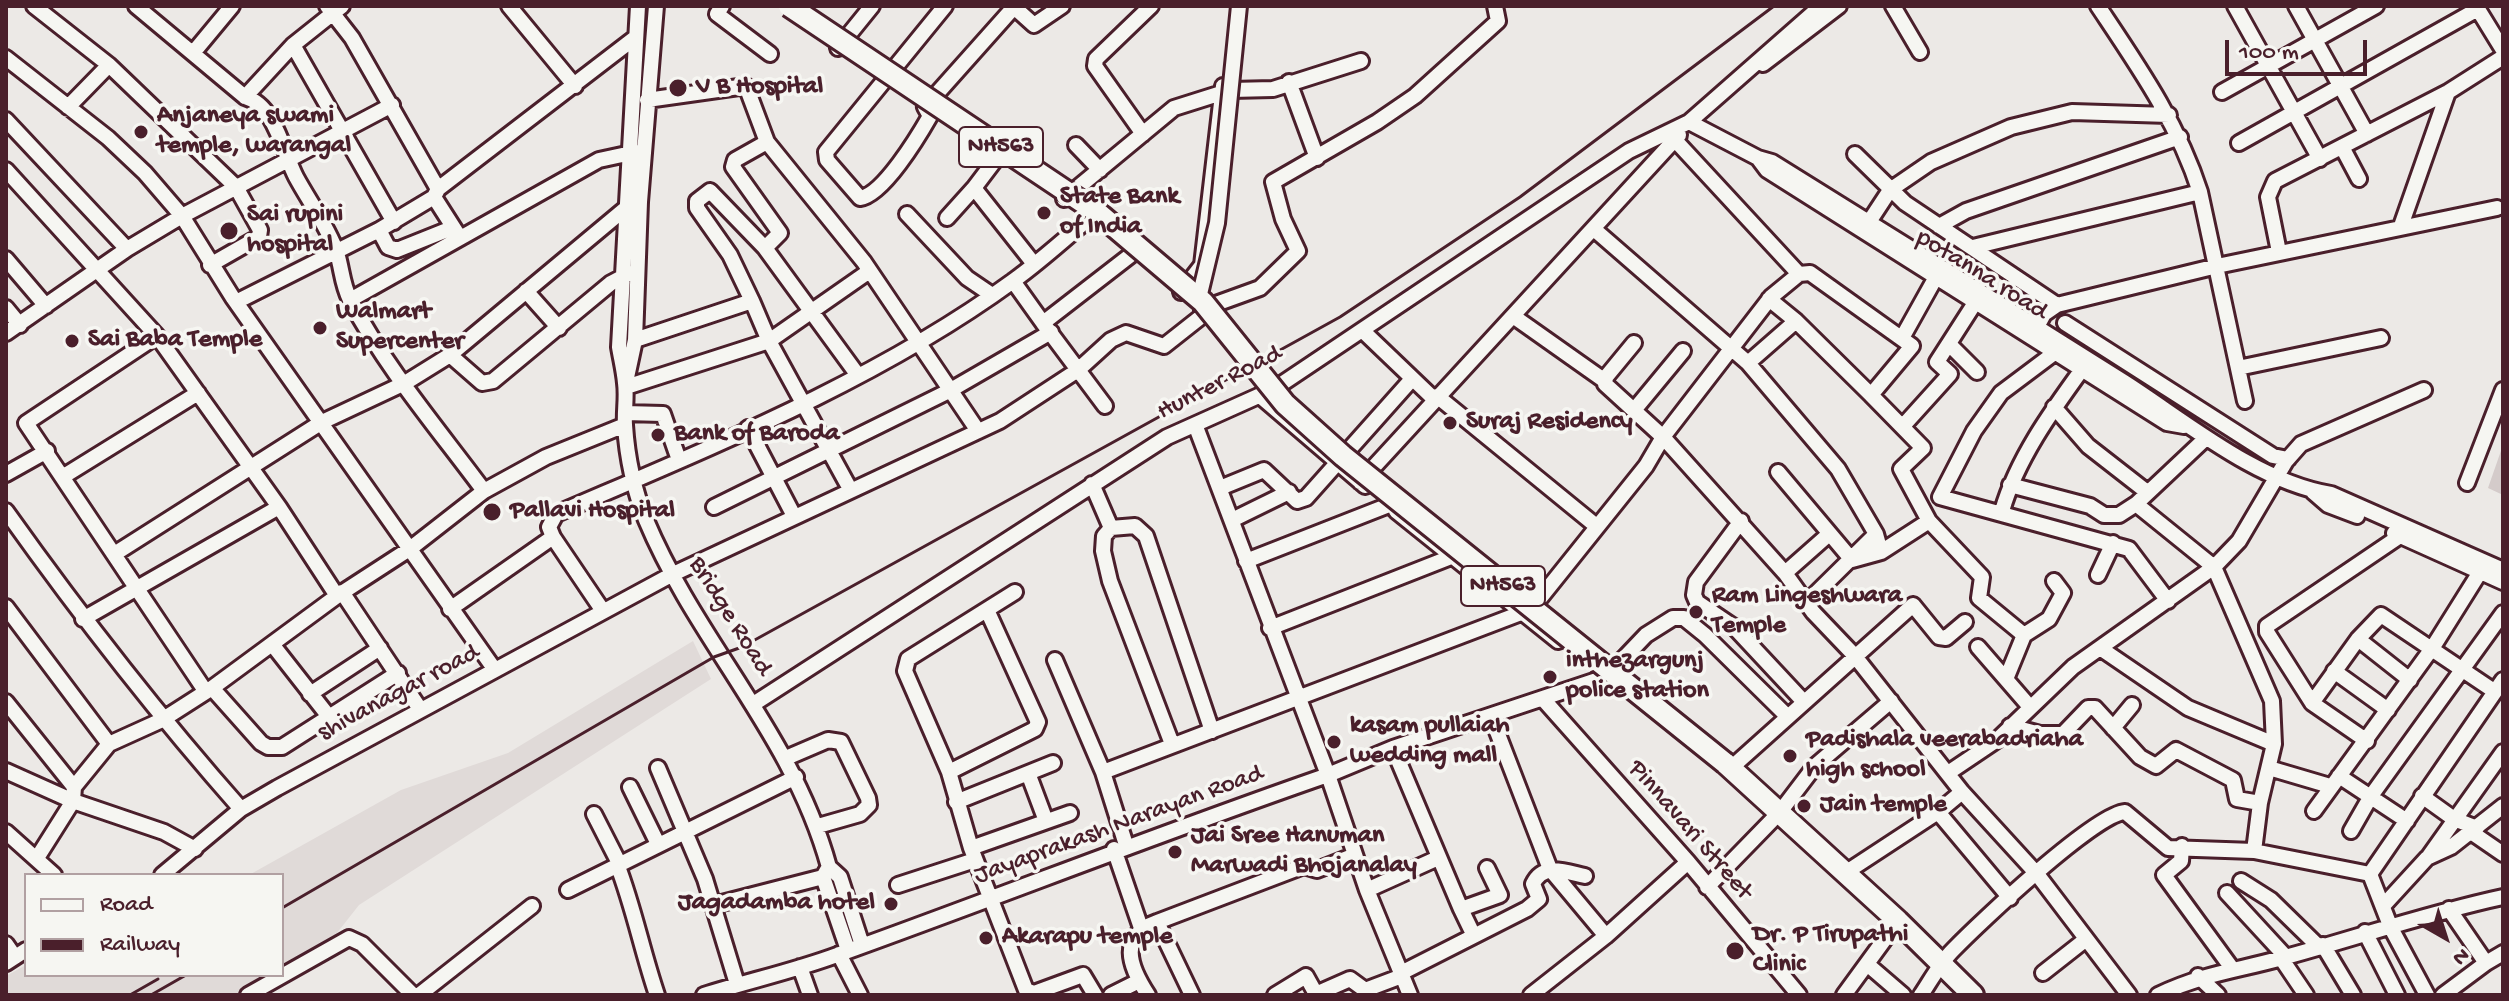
<!DOCTYPE html>
<html>
<head>
<meta charset="utf-8">
<style>
	body { margin:0 }
	#map { position:relative; width:2509px; height:1001px; overflow:hidden; background:#ece9e6; font-family:"Gochi Hand",sans-serif }
	canvas { display:block }
	.frame { position:absolute; inset:0; border:8px solid #4a1f2b; pointer-events:none }
	.legend { position:absolute; left:24px; top:873px; width:260px; height:104px; box-sizing:border-box; background:#f6f6f2; border:2px solid #b1a0a2; margin:0; padding:10px 14px; list-style:none; font-size:24px; color:#4a1f2b }
	.legend li { display:flex; align-items:center; gap:16px; height:40px }
	.legend b { width:40px; border:2px solid #b1a0a2 }
	.north { position:absolute; left:2405px; top:897px; width:80px; height:80px; -webkit-text-stroke:6px #f6f6f2; paint-order:stroke; rotate:141deg; font-size:22px; font-weight:700; line-height:32px; text-align:center; color:#4a1f2b }
	.north::after { content:''; display:block; margin:auto; width:28px; height:36px; background:#4a1f2b; clip-path:polygon(50% 0,100% 100%,50% 72%,0 100%) }
	.scale { position:absolute; left:2225px; top:40px; width:142px; height:36px; box-sizing:border-box; border:4px solid #4a1f2b; border-top:0; padding-left:10px; font-size:24px; line-height:28px; white-space:nowrap; color:#4a1f2b; -webkit-text-stroke:6px #f6f6f2; paint-order:stroke }
</style>
</head>
<body>
<div id="map">
<canvas width="2509" height="1001"></canvas>
<div class="frame"></div>
<ul class="legend">
<li><b style="height:10px;background:#f6f6f2"></b>Road</li>
<li><b style="height:10px;background:#4a1f2b"></b>Railway</li>
</ul>
<div class="north">N</div>
<div class="scale">100 m</div>
</div>
<script>
const g = document.querySelector('canvas').getContext('2d');
g.lineJoin = 'round';
function paint(path, color) { g.fillStyle = color; g.fill(path, 'evenodd'); }
function stroke(path, color, width, dash) { g.strokeStyle = color; g.lineWidth = width; g.lineCap = dash ? 'butt' : 'round'; g.setLineDash(dash || []); g.stroke(path); }
function drawText(font, color, halo, rows, align = 'center') {
  g.font = font + ' "Gochi Hand",sans-serif'; g.lineWidth = 7; g.setLineDash([]); g.textBaseline = 'middle'; g.strokeStyle = halo; g.fillStyle = color; for (const [text, x, y, turn = 0] of rows) {
    g.save(); g.translate(x, y); g.rotate((+turn || 0) * Math.PI / 180); g.textAlign = isNaN(turn) ? turn : align; if (halo) g.strokeText(text, 0, 0); g.fillText(text, 0, 0); g.restore();
  }
}
const built = new Path2D(`
	M693 641 711 679 359 905 333 938 282 968V875H249L401 790 508 753Z
	M26 965V975H270L236 995H6V976Z`);
const green = new Path2D(`
	M2503 445V495L2488 488Z`);
const minor = new Path2D(`
	M34 6 109 65 236 187 260 230 259 237 210 265
	M136 6 245 97C275 105 283 152 296 177 309 201 328 227 337 253 342 269 342 284 350 300 386 368 438 429 484 491
	M327 6 352 38 438 189
	M509 6 575 86
	M638 6 619 347C621 359 624 371 625 383 627 397 624 411 625 425 627 457 634 490 646 520 698 644 792 733 829 867
	M722 6 717 14 770 54
	M945 6 826 152 827 160 860 198C883 195 918 137 930 116L925 107 1015 6
	M1893 6 1920 52
	M2098 6C2138 66 2178 123 2200 192L2245 401
	M2235 6 2320 159
	M2296 6 2367 134
	M2476 6 2503 50
	M1014 7 1034 25 1062 6
	M293 45 394 222
	M838 48 872 6
	M193 53 232 6
	M6 58 108 138 145 173 182 216 233 298 495 670
	M1763 64 1839 6
	M1289 82 1317 158
	M2222 92 2376 6
	M245 97 293 45 342 6
	M647 100 746 86 767 142 864 262 978 431
	M68 107 109 65
	M6 120 127 249
	M1689 122 1758 158 1772 162C1890 235 2007 308 2124 382 2185 421 2257 482 2331 494L2503 570
	M1143 134 1095 66 1096 59 1151 6
	M1675 140 1799 274 1810 273 1912 346 1871 395 1923 448 1901 469 1929 521 1982 577 1979 598 2024 635 2006 679
	M2239 143 2478 9
	M1076 145 1100 170
	M2342 147 2359 179
	M1855 154 1905 203 2057 305 2217 266 2497 208
	M1758 158 1767 170 2167 423 2184 426
	M6 170 157 336 279 507 337 596
	M974 188 999 155
	M434 197 457 233
	M1064 199 1174 108 1231 90 1273 89 1361 61
	M907 214 967 278 992 295
	M947 218 974 188 1034 264
	M1869 222 1890 190 1931 162 2011 127 2072 112 2169 115
	M1939 226 1966 211 2180 137
	M2401 226 2448 92
	M379 230 388 247 397 250 452 228
	M1595 230 1748 363 1838 469 1876 534 1881 552
	M1973 247 2200 192
	M765 248 780 233 733 167 735 160 767 142
	M2279 252 2268 197 2275 181 2448 92 2503 57
	M6 259 46 306
	M1013 281 1043 323
	M526 291 559 328
	M1181 292 1202 265 1223 86
	M1769 299 1796 321 1871 395
	M350 300 599 160 636 152
	M752 301 730 255 697 208V201L710 191 765 248 857 374
	M236 302 379 230 434 197 438 189 636 37
	M6 308 20 325
	M1513 316 1605 381
	M2065 323 2273 456 2288 459
	M2037 327 2044 314 2057 305
	M1364 332 1434 399
	M6 333 127 249 182 216 392 105
	M157 336 26 423 206 692
	M1902 338 1936 277
	M1634 343 1606 377 1605 384 1663 437 1785 573 1813 612 1854 655 1962 792 2037 874 2129 995
	M1949 344 1977 372
	M2057 351 2001 393 1974 431 1940 497 2129 549 2168 601
	M450 355 482 383 493 381 611 283 630 273
	M1748 363 1796 321
	M2238 368 2381 338
	M626 382 635 340 640 202 656 6
	M626 387 769 341 752 301 635 340
	M1260 396 1365 486
	M1437 396 1595 525
	M1105 406 1043 323 1136 251
	M2054 407 2088 446 2147 492
	M1635 409 1683 351
	M625 413 663 414 679 460
	M1903 426 1950 374 1937 362 1980 295
	M1196 427 1328 775 1393 748 1606 677 1646 635 1673 618H1684L1705 635 1788 717
	M748 428 794 516
	M1778 472 1852 560 1881 552 1929 521
	M6 474 47 451
	M64 476 198 393
	M1360 482 1679 135
	M2467 483 2503 390
	M1092 484 1111 528 1104 536 1103 551 1110 581 1172 744
	M2010 485 2090 506 2104 515H2119L2136 504 2206 438
	M1220 488 1264 470 1297 501 1306 498 1412 379
	M850 489 769 341 868 272
	M2313 492 2328 505 2357 516
	M2136 504 2214 567 2272 701 2274 744 2260 803 2254 851
	M714 507 949 391 1051 332
	M6 511C80 615 157 714 241 809
	M1396 511 1558 641
	M2002 511C2017 459 2051 412 2083 368
	M1232 520 1289 492
	M1741 521 1696 582 1694 595 1697 602 1734 627 1804 702
	M1111 528 1135 526 1146 536 1212 731
	M2394 533 2503 582
	M116 553 322 422 405 383 450 355 626 208
	M1246 561 1389 505
	M1785 573 1828 535
	M2098 575 2113 543
	M342 592 420 709
	M1015 592 908 659 905 671 949 772 971 848 1026 990 1034 993 1083 975 1095 995
	M1807 602 1876 534
	M6 607 109 744
	M450 609 553 537
	M603 611 553 537 549 527 556 514C711 447 876 381 1013 281 1041 261 1067 237 1093 215
	M83 619 279 507
	M1270 628 1451 557
	M2024 635 2049 619 2063 593 2054 581
	M2358 639 2410 680
	M272 644 330 718
	M1978 647 2030 707
	M2100 648 2188 708 2274 744
	M1055 660 1103 772
	M2334 671 2388 710
	M212 688 261 743 268 747H282L398 673
	M310 694 380 648
	M1543 699 1688 862 1799 995
	M6 702 74 787
	M755 703 1167 437 1274 389 1629 151 1689 122 1821 6
	M2312 703 2358 639 2381 615 2494 691
	M1491 716 1550 869 1606 936
	M2010 726 2040 734H2063L2088 708H2095L2140 757 2156 766 2176 750 2233 780 2237 799 2260 803
	M2113 728 2132 705
	M2367 741 2312 703 2267 632V626L2400 536
	M1393 748 1461 909
	M786 758 828 740 841 742 868 798 869 805 860 814 818 826
	M658 768 705 879 737 984
	M1731 768 1913 605 1939 637 1946 638 1965 622
	M2269 768 2330 786
	M6 771 73 801 164 832 195 849
	M949 772 1035 729 1038 722 987 610
	M1028 773 1046 821
	M1948 773 1997 740 2073 667 2214 567 2239 541 2286 461 2301 444 2424 390
	M2339 776 2407 821
	M630 787 658 844
	M2422 796 2454 819 2477 828
	M956 802 1053 763
	M2314 811 2433 647 2480 572
	M1938 812 2010 898
	M594 814 619 863
	M2351 831 2371 796 2503 613
	M6 832 54 875
	M2471 832 2503 854
	M1126 845 1103 772 1521 613 1541 597 1646 466 1663 437 1771 297 1799 274
	M2182 846 2181 861 2164 875 2231 967
	M971 848 1070 813
	M1114 849 1141 928
	M2429 856 2503 752
	M37 858 73 801 74 787 109 744 162 720 212 688 337 596 411 548 484 491 546 457 625 425
	M617 864C634 908 642 951 657 995
	M829 867 840 877 862 945
	M827 870 823 877 848 950
	M1845 873 1938 812 1962 792
	M2370 874 2503 680
	M162 875 241 809 277 788 671 575 1000 421 1078 370 1111 340 1126 333 1164 346 1202 316V309L1260 288 1298 251 1283 219 1273 182 1377 122 1415 96 1498 21 1495 6
	M2241 881 2271 900 2318 946
	M898 885 975 860
	M1707 887 1780 812 1815 766 1891 701
	M568 890 796 777
	M1367 890 1438 858
	M2227 893 2286 957
	M714 905 823 877
	M2383 906 2427 858 2451 847 2503 806
	M1157 922 1304 866 1317 870 1355 855
	M2365 932 2397 995
	M1474 936 1461 909 1500 895 1487 868
	M6 944 15 957
	M2323 945 2353 995
	M839 954 860 995
	M2281 958 2306 995
	M6 963 26 950
	M2486 963 2503 953
	M1867 964 1903 995
	M800 967 810 995
	M1401 973 1527 909 1539 899 1533 884C1543 862 1566 872 1585 876
	M2043 973 2085 940
	M2198 976 2218 995
	M248 995 349 938 362 944 413 995
	M419 995 532 906
	M704 995C748 981 794 971 837 955 1001 896 1163 832 1328 775L1367 890 1410 995
	M1111 995 1139 981
	M1148 995C1129 966 1118 936 1157 922L1192 995
	M1275 995 1306 976 1316 994 1350 979 1365 990 1402 976
	M1531 995 1606 936 1688 862
	M1844 995 1898 921
	M1921 995C1931 980 1940 963 1953 950 1979 923 2095 814 2125 812L2168 848 2254 851 2370 874 2391 928 2427 995
	M2158 995C2205 973 2235 971 2282 958 2356 938 2428 913 2503 897
	M2443 995 2486 963 2449 909`);
const highway = new Path2D(`
	M1725 763 1898 921 1973 995`);
const rail = new Path2D(`
	M282 908 714 657 742 647 1340 317 1520 197 1774 6
	M130 995 158 979
	M151 995 186 975`);
const minorBridge = new Path2D(`
	M1199 298 1217 223 1239 6`);
const highwayBridge = new Path2D(`
	M789 6 1097 212 1203 302 1285 404 1343 456 1725 763`);
const markers = [
	[678,88,10,"#4a1f2b"],
	[141,132,8,"#4a1f2b"],
	[1044,213,8,"#4a1f2b"],
	[229,231,10,"#4a1f2b"],
	[320,328,8,"#4a1f2b"],
	[72,341,8,"#4a1f2b"],
	[1450,423,8,"#4a1f2b"],
	[658,435,8,"#4a1f2b"],
	[492,512,10,"#4a1f2b"],
	[1696,612,8,"#4a1f2b"],
	[1550,677,8,"#4a1f2b"],
	[1334,742,8,"#4a1f2b"],
	[1790,756,8,"#4a1f2b"],
	[1804,806,8,"#4a1f2b"],
	[1175,852,8,"#4a1f2b"],
	[891,904,8,"#4a1f2b"],
	[986,938,8,"#4a1f2b"],
	[1735,951,10,"#4a1f2b"]
];
const shields = [
	[1001,147,84],
	[1503,586,84]
];
const shieldNames = [
	["NH563",1001,147],
	["NH563",1503,586]
];
const poiNames = [
	["V B Hospital",696,88],
	["Anjaneya swami",157,117],
	["temple, warangal",157,147],
	["State Bank",1060,198],
	["of India",1060,228],
	["Sai rupini",247,216],
	["hospital",247,246],
	["Walmart",336,313],
	["Supercenter",336,343],
	["Sai Baba Temple",88,341],
	["Suraj Residency",1466,423],
	["Bank of Baroda",674,435],
	["Pallavi Hospital",510,512],
	["Ram Lingeshwara",1712,597],
	["Temple",1712,627],
	["inthezargunj",1566,662],
	["police station",1566,692],
	["kasam pullaiah",1350,727],
	["wedding mall",1350,757],
	["Padishala veerabadriaha",1806,741],
	["high school",1806,771],
	["Jain temple",1820,806],
	["Jai Sree Hanuman",1191,837],
	["Marwadi Bhojanalay",1191,867],
	["Jagadamba hotel",875,904,"right"],
	["Dr. P Tirupathi",1753,936],
	["Clinic",1753,966],
	["Akarapu temple",1002,938]
];
const streetNames = [
	["potanna road",1981,276,32],
	["Hunter Road",1220,384,-27],
	["Bridge Road",729,617,58],
	["shivanagar road",399,694,-28],
	["Jayaprakash Narayan Road",1119,826,-20],
	["Pinnavari Street",1689,831,49]
];
paint(built, '#e0dad8');
paint(green, '#d4cbca');
stroke(minor, '#4a1f2b', 20);
stroke(highway, '#4a1f2b', 26);
stroke(minor, '#f6f6f2', 14);
stroke(highway, '#f6f6f2', 20);
stroke(rail, '#4a1f2b', 3);
stroke(minorBridge, '#4a1f2b', 20, []);
stroke(highwayBridge, '#4a1f2b', 26, []);
stroke(minorBridge, '#f6f6f2', 14);
stroke(highwayBridge, '#f6f6f2', 20);
for (const [x, y, r, color] of markers) { const dot = new Path2D(); dot.arc(x, y, r, 0, 2 * Math.PI); g.fillStyle = color; g.fill(dot); stroke(dot, '#f6f6f2', 3); }
for (const [x, y, w] of shields) { const box = new Path2D(); box.roundRect(x - w / 2, y - 20, w, 40, 6); g.fillStyle = '#f6f6f2'; g.fill(box); stroke(box, '#4a1f2b', 2); }
drawText('bold 24px', '#4a1f2b', null, shieldNames);
drawText('bold 26px', '#4a1f2b', '#f6f6f2', poiNames, 'left');
drawText('26px', '#4a1f2b', '#f6f6f2', streetNames);
</script>
</body>
</html>
